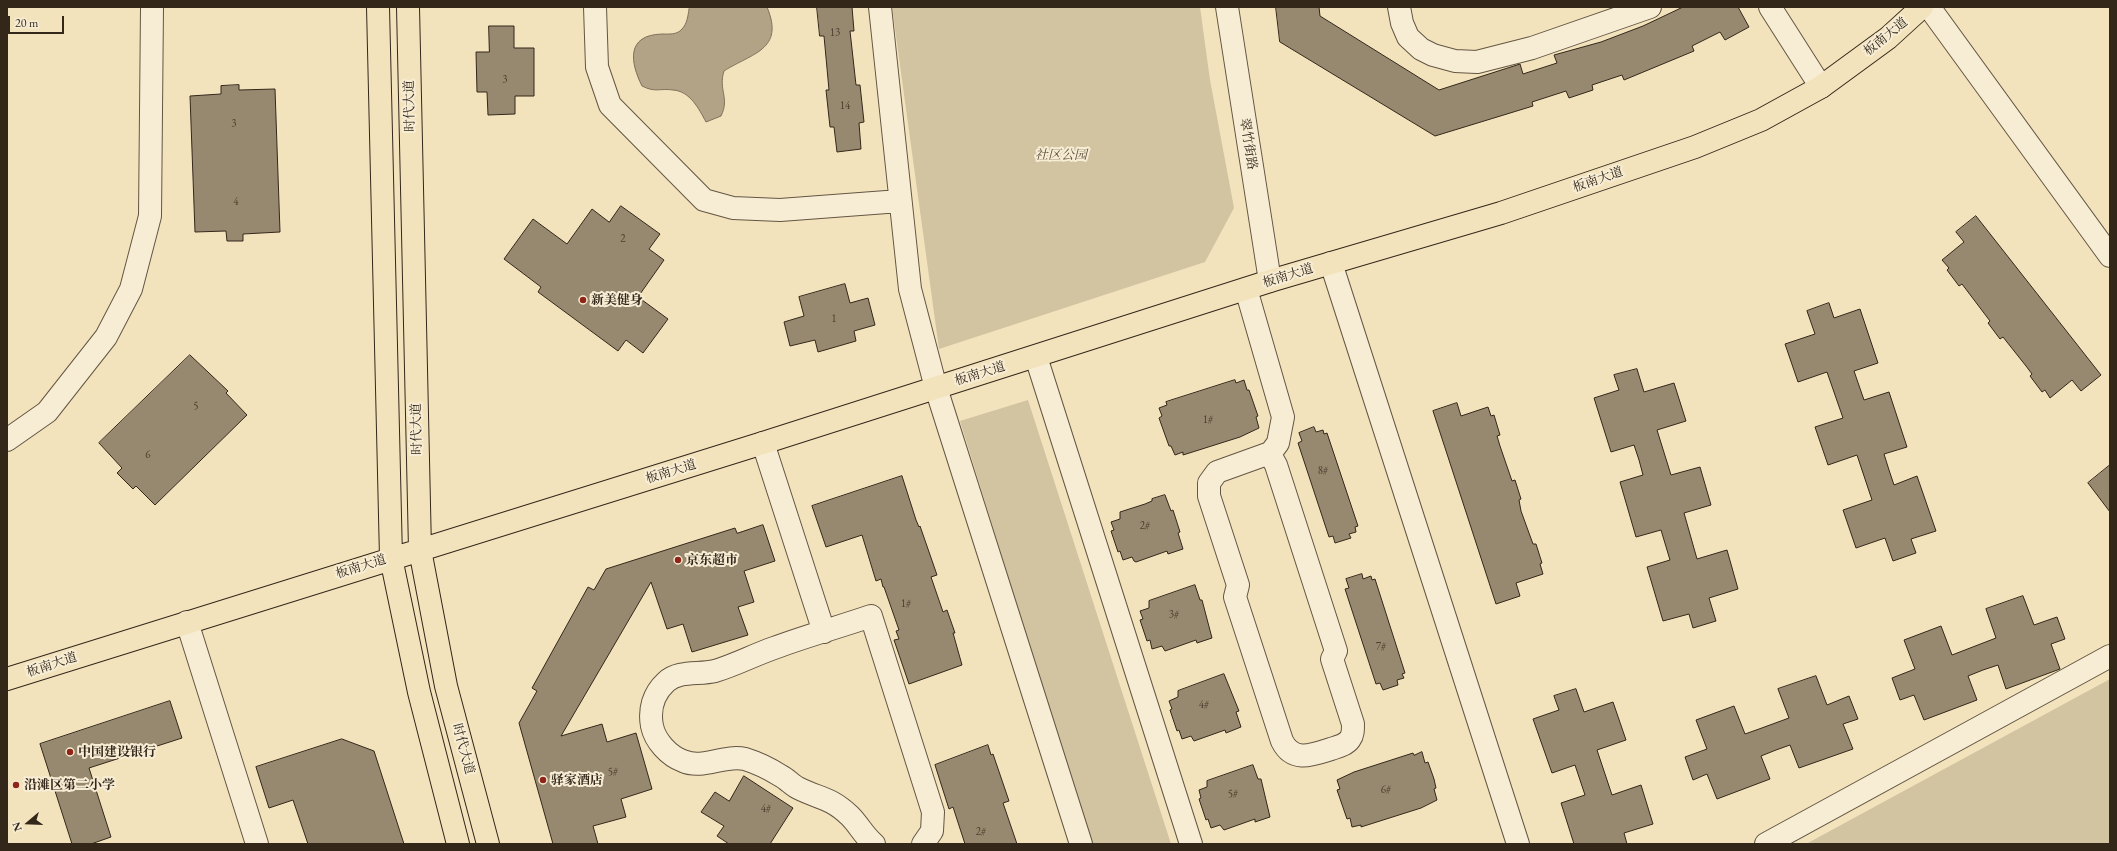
<!DOCTYPE html>
<html>
<head>
<meta charset="utf-8">
<style>
	body { margin:0 }
	#map { position:relative; width:2117px; height:851px; overflow:hidden; background:#f3e3bd; font-family:"EB Garamond",serif }
	canvas { display:block }
	.frame { position:absolute; inset:0; border:8px solid #33271a; pointer-events:none }
	.north { position:absolute; left:8px; top:803px; width:40px; height:40px; -webkit-text-stroke:3px #f7edd4; paint-order:stroke; rotate:251deg; font-size:11px; font-weight:700; line-height:16px; text-align:center; color:#33271a }
	.north::after { content:''; display:block; margin:auto; width:14px; height:18px; background:#33271a; clip-path:polygon(50% 0,100% 100%,50% 72%,0 100%) }
	.scale { position:absolute; left:8px; top:16px; width:56px; height:18px; box-sizing:border-box; border:2px solid #33271a; border-top:0; padding-left:5px; font-size:12px; line-height:14px; white-space:nowrap; color:#33271a; -webkit-text-stroke:3px #f7edd4; paint-order:stroke }
</style>
</head>
<body>
<div id="map">
<canvas width="2117" height="851"></canvas>
<div class="frame"></div>
<div class="north">N</div>
<div class="scale">20 m</div>
</div>
<script>
const g = document.querySelector('canvas').getContext('2d');
g.lineJoin = 'round';
function paint(path, color) { g.fillStyle = color; g.fill(path, 'evenodd'); }
function stroke(path, color, width, dash) { g.strokeStyle = color; g.lineWidth = width; g.lineCap = dash ? 'butt' : 'round'; g.setLineDash(dash || []); g.stroke(path); }
function drawText(font, color, halo, rows, align = 'center') {
  g.font = font + ' "EB Garamond","Noto Serif SC",serif'; g.lineWidth = 4; g.setLineDash([]); g.textBaseline = 'middle'; g.strokeStyle = halo; g.fillStyle = color; for (const [text, x, y, turn = 0] of rows) {
    g.save(); g.translate(x, y); g.rotate((+turn || 0) * Math.PI / 180); g.textAlign = isNaN(turn) ? turn : align; if (halo) g.strokeText(text, 0, 0); g.fillText(text, 0, 0); g.restore();
  }
}
const green = new Path2D(`
	M892 7H1200L1210 80 1234 208 1205 262 939 349Z
	M1028 400 1171 844H1091L960 421Z
	M2110 679V844H1806Z`);
const water = new Path2D(`
	M691 7H767C785 50 752 53 724 71 718 90 730 98 721 116L706 122C699 109 690 91 673 90 659 88 656 93 642 86 630 62 626 35 662 34 669 34 677 35 682 29 687 24 688 16 689 9Z`);
const building = new Path2D(`
	M817 7H852L854 31H850L856 85H860L864 122 859 123 861 149 837 152 834 127H830L826 90H829L824 36H820Z
	M1276 7H1319L1320 16 1439 90 1520 64 1523 74 1557 63 1554 55 1601 42 1643 26 1683 7H1738L1749 27 1725 40 1720 32 1692 46 1694 51 1624 80 1622 75 1592 85 1593 90 1569 98 1566 91 1532 102 1533 106 1435 136 1280 42Z
	M489 26H514V48H534V96H515V114L488 115 487 92H477L476 52H489Z
	M239 85V90L275 89 280 232 243 234V241H227L226 231 195 232 190 96 221 94V86Z
	M621 206 660 234 649 249 664 260 638 297 668 319 643 353 626 340 618 351 538 292 541 287 504 259 533 219 567 244 592 209 609 222Z
	M1976 216 2101 375 2081 391 2072 380 2050 398 2045 390 2042 392 2030 376 2032 374 2026 366 2003 337 2000 339 1988 323 1990 321 1962 284 1959 286 1947 270 1949 268 1942 260 1964 242 1956 232Z
	M845 284 850 303 868 298 875 325 854 331 856 341 818 352 815 340 790 346 784 322 804 316 799 297Z
	M1829 303 1834 318 1860 309 1878 363 1854 371 1864 400 1889 392 1907 447 1884 454 1889 470 1894 485 1917 476 1936 531 1911 539 1916 553 1893 561 1885 538 1856 548 1843 510 1872 500 1857 455 1828 465 1815 427 1843 418 1827 372 1798 382 1785 344 1815 334 1807 311Z
	M190 355 228 391 226 393 247 415 155 505 136 486 133 489 117 473 122 468 99 443Z
	M1637 369 1644 392 1674 383 1686 421 1657 430 1671 475 1700 467 1711 505 1684 513 1697 559 1727 550 1738 589 1709 598 1716 621 1693 628 1689 614 1663 621 1647 567 1670 560 1661 530 1636 537 1620 482 1643 475 1639 460 1634 445 1611 452 1594 398 1619 390 1614 375Z
	M1235 380 1236 383 1244 380 1247 390H1249L1258 416 1256 417 1259 428 1240 437 1183 455V452L1175 455 1171 446H1169L1159 418 1162 416 1159 408 1167 405 1166 402Z
	M1457 403 1461 416 1488 407 1491 416 1494 415 1500 435 1497 436 1500 446 1512 481 1515 480 1521 499 1519 500 1521 511 1533 544H1536L1542 563 1540 564 1543 574 1516 583 1520 596 1496 604 1433 411Z
	M1314 427 1316 432 1323 430 1324 434 1327 433 1358 526 1355 527 1356 532 1349 534 1351 538 1335 543 1333 536 1329 537 1298 443 1302 441 1299 433Z
	M2110 465V512L2088 483Z
	M902 476 916 520 919 527 920 526 937 575 931 577 943 612 947 610 955 633H953L962 665 909 684 894 640 899 639 896 631 899 630 884 587H883L881 579 876 581 862 535 826 547 812 506Z
	M1165 495 1171 511 1173 510 1180 532 1178 533 1183 549 1168 554 1167 551 1136 562 1134 561 1132 557 1123 560 1120 551 1118 552 1111 531 1114 530 1111 522 1120 519V512L1145 504 1152 501V499Z
	M763 525 775 561 744 571 754 602 738 607 748 635 692 652 683 624 667 629 651 582 561 736 602 724 607 742 636 733 652 789 621 799 626 817 593 826 598 844H553L519 723 537 691 532 688 588 587 594 590 606 569 735 528 737 533Z
	M1362 574 1363 579 1371 576 1372 580 1375 579 1405 673 1402 674 1404 678 1397 680 1398 685 1383 690 1380 683 1376 684 1345 589 1349 588 1346 579Z
	M1195 585 1200 600H1202L1212 638 1197 643 1196 640 1165 651 1162 646 1152 649 1150 640 1147 641 1140 620 1143 619 1140 611 1149 608V601Z
	M2023 596 2034 625 2057 617 2065 639 2051 644 2060 669 2006 689 1998 665 1983 670 1968 676 1977 700 1924 720 1914 695 1900 700 1892 678 1915 669 1904 640 1941 626 1952 655 1996 638 1986 609Z
	M1224 674 1239 711 1236 712 1241 727 1226 733 1225 730 1194 741 1191 736 1182 739 1179 730 1177 731 1170 710 1172 709 1169 701 1178 697V691Z
	M1816 676 1827 705 1849 696 1858 719 1843 724 1853 749 1799 768 1790 745 1776 750 1761 756 1770 779 1717 799 1707 774 1693 780 1685 757 1707 749 1696 720 1734 706 1745 734 1759 729 1789 718 1778 689Z
	M1576 689 1584 712 1613 702 1626 740 1597 750 1612 795 1641 785 1653 824 1624 833 1627 844H1574L1561 803 1585 795 1575 765 1552 773 1533 719 1559 710 1554 696Z
	M170 701 182 738 89 768 111 837 91 844H72L40 744Z
	M342 739 374 751 404 844H308L293 800 269 808 256 767Z
	M988 745 991 755 993 754 1009 801 1003 803 1017 844H965L953 807 949 809 935 765Z
	M1422 752 1425 763 1428 762 1434 779 1436 788 1434 789 1437 800 1421 808 1361 827V825L1352 827 1350 818 1347 819 1337 790 1340 789 1337 780 1354 772 1413 753 1414 755Z
	M1253 765 1258 779H1261L1270 817 1255 822V819L1224 830 1220 825 1211 828 1208 819 1206 820 1199 799 1201 798 1199 790 1207 787V781Z
	M744 776 793 808 770 844H729L717 836 724 826 701 812 715 792 729 801Z`);
const minor = new Path2D(`
	M595 7 597 67 610 105 704 200 733 208 780 210 900 201
	M880 7 910 289 936 388 1081 844
	M1227 7 1270 281
	M1399 7 1402 23 1408 37 1421 49 1433 55 1455 61 1477 62 1532 48 1650 7
	M1770 7 1821 87
	M1929 7 2110 256
	M1331 263 1518 844
	M1246 289 1283 417 1278 443 1269 455
	M1036 357 1191 844
	M7 440 47 412 106 337 131 289 150 216 152 7
	M763 443 824 632
	M1267 454 1271 456 1276 465 1336 651 1332 659 1353 724C1353 730 1353 735 1350 739 1346 745 1337 747 1331 749 1312 755 1293 763 1282 741L1235 597 1238 585 1209 496V483L1217 472Z
	M187 622 257 844
	M874 844C864 836 859 825 850 816 830 797 820 799 798 788 792 785 787 779 781 776 770 769 758 763 745 759 724 754 703 770 683 761 669 756 655 741 652 726 649 710 653 694 666 682 679 670 698 675 715 671 735 665 754 655 774 648 806 636 839 627 871 616L933 812 932 831 923 844
	M1766 844 2110 656`);
const major = new Path2D(`
	M378 7 391 558 419 692 458 844
	M408 7 420 550 446 686 488 844
	M7 679 763 443 1270 281 1501 213 1695 147 1761 120 1821 87 1888 38 1922 7`);
const markers = [
	[583,300,4,"#8f2418"],
	[678,560,4,"#8f2418"],
	[70,752,4,"#8f2418"],
	[543,780,4,"#8f2418"],
	[16,785,4,"#8f2418"]
];
const numberNames = [
	["13",835,33],
	["3",505,80],
	["14",845,106],
	["3",234,124],
	["4",236,202],
	["2",623,239],
	["1",834,319],
	["5",196,406],
	["1#",1208,420],
	["6",148,455],
	["8#",1323,471],
	["2#",1145,526],
	["1#",906,604],
	["3#",1174,615],
	["7#",1381,647],
	["4#",1204,705],
	["5#",613,772],
	["6#",1386,790],
	["5#",1233,794],
	["4#",766,809],
	["2#",981,832]
];
const streetNames = [
	["板南大道",1886,37,-39],
	["时代大道",410,106,-91],
	["翠竹街路",1248,144,81],
	["板南大道",1598,180,-19],
	["板南大道",1288,276,-17],
	["板南大道",980,374,-17],
	["时代大道",417,429,-91],
	["板南大道",671,472,-17],
	["板南大道",361,567,-17],
	["板南大道",52,665,-18],
	["时代大道",463,749,75]
];
const parkNames = [
	["社区公园",1061,155]
];
const poiNames = [
	["新美健身",591,300],
	["京东超市",686,560],
	["中国建设银行",78,752],
	["驿家酒店",551,780],
	["沿滩区第二小学",24,785]
];
paint(green, '#d2c3a1');
paint(water, '#b2a386');
stroke(water, '#7f715b', 1);
paint(building, '#97896f');
stroke(building, '#33271a', 1);
stroke(minor, '#635643', 24);
stroke(major, '#33271a', 24);
stroke(minor, '#f7edd4', 22);
stroke(major, '#f3e3bd', 22);
for (const [x, y, r, color] of markers) { const dot = new Path2D(); dot.arc(x, y, r, 0, 2 * Math.PI); g.fillStyle = color; g.fill(dot); stroke(dot, '#f7edd4', 1.5); }
drawText('11px', '#4c402f', null, numberNames);
drawText('13px', '#33271a', '#f7edd4', streetNames);
drawText('italic 13px', '#5b4e3c', '#f7edd4', parkNames);
drawText('bold 13px', '#33271a', '#f7edd4', poiNames, 'left');
</script>
</body>
</html>
